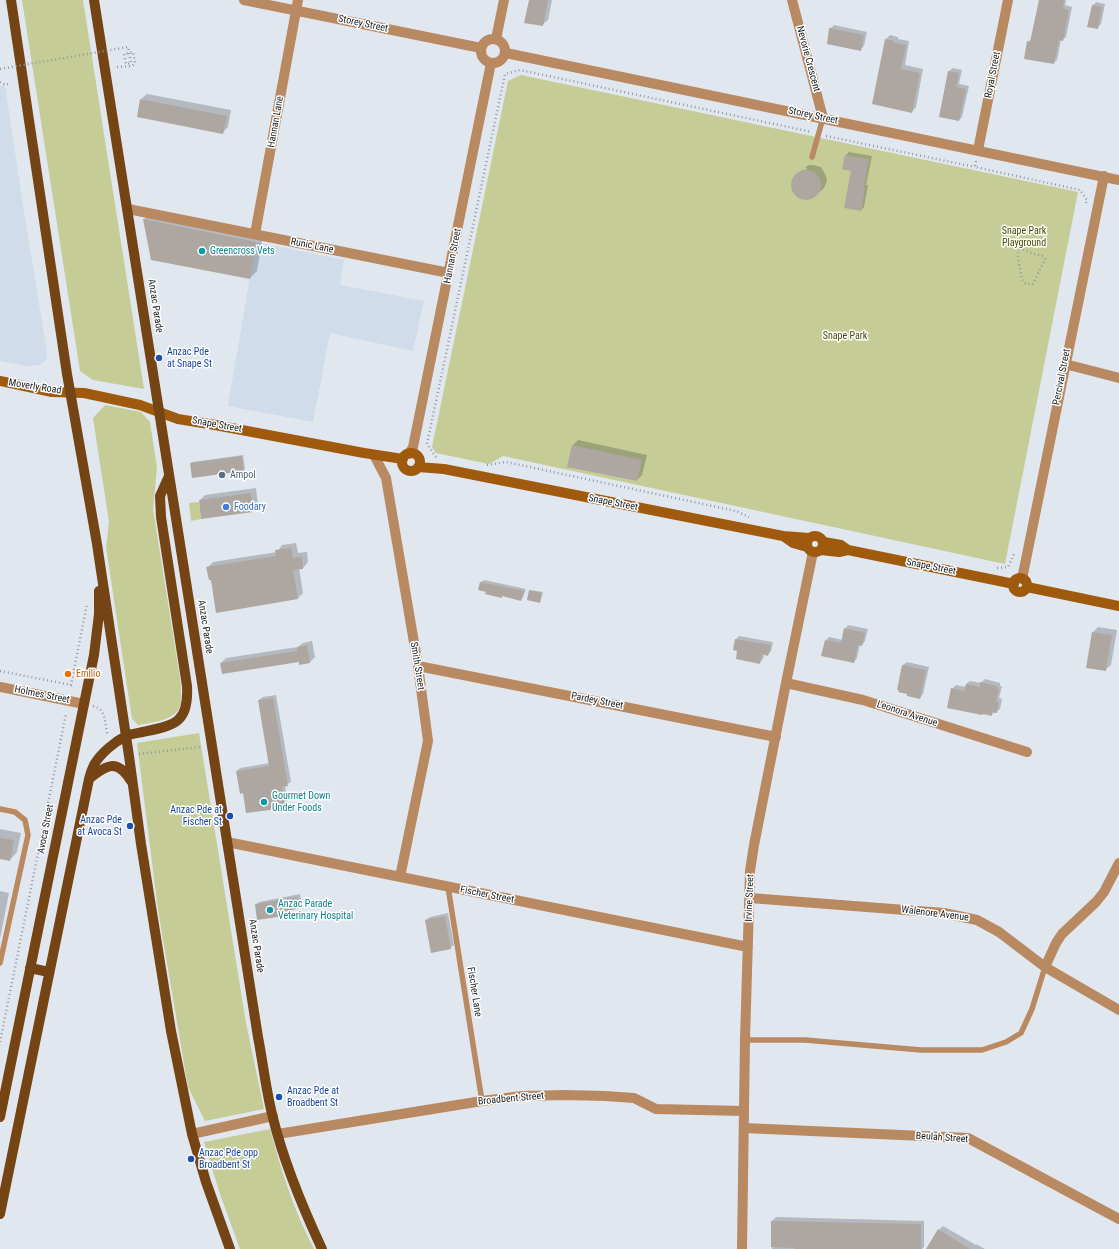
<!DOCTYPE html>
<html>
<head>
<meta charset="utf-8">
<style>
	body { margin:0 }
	canvas { display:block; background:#e0e7ee }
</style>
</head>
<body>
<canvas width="1119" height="1249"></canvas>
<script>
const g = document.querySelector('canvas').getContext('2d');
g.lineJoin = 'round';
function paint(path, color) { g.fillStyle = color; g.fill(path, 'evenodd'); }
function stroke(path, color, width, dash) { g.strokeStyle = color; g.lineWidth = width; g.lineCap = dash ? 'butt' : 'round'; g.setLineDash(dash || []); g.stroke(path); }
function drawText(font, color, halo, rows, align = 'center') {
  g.font = font + ' "Roboto Condensed",sans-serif'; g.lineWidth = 3; g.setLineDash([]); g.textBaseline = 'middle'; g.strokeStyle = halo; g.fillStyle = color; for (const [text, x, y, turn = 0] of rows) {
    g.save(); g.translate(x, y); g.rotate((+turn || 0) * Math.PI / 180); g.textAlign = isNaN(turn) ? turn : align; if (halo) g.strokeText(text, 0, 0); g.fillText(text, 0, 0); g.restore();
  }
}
const built = new Path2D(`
	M0 86H5L25 218 46 347 47 359 40 365 28 366 0 361Z
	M256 242 344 260 340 285 424 301 413 351 330 333 313 422 228 406Z`);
const green = new Path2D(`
	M22 0H83L144 389 93 380 80 371Z
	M521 75 1078 192 1005 564 503 456 489 464 436 453 432 447 508 81Z
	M105 405 141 412 150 422 157 468 153 509 181 685C181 691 181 696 181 702 178 721 153 722 138 725L132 719 106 547 109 522 93 418Z
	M199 502 201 519 191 521 189 503Z
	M199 733 246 1023 264 1109 205 1121 188 1087 179 1034 158 910 137 743Z
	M270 1129C281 1170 294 1211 314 1249H240L220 1194 204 1142Z`);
const shadow = new Path2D(`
	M530 0H552L548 20 542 25Z
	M1040 0H1066L1065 5 1072 7 1066 37 1062 40H1061L1057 60 1053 63 1028 42 1032 38Z
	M1096 2 1105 4 1101 24 1097 28 1093 5Z
	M834 25 867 32 864 46 860 50 830 29Z
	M890 35 898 37V39L909 41 905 65 923 69 916 107 912 112 886 39Z
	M953 68 962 70 959 84 969 86 962 117 959 120 940 116 949 71Z
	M147 94 231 110 228 127 223 132 141 99Z
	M849 152 872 156 866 185H868L864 207 861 210 852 170 843 169 846 155Z
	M809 165H813L821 167 826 176 827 181 824 188 814 197 808 199H803L796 195 792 186 794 178 798 173 807 169 806 167 802 169Z
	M151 212 263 235 257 271 250 278 152 259 144 219Z
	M578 440 647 455 642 475 637 480 572 446Z
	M243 455 245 469 244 470 191 463 193 462Z
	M256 488 258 506 253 511 200 500 205 495Z
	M296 543 298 553 307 552 308 562 303 568H299L303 593 298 598 212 578 208 567 213 562 277 552 282 545Z
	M484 580 526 589 523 597 521 600 503 595 502 597 487 592 481 582Z
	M531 590 543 592 540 602 529 591Z
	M848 625 868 629 865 641 862 645 860 644 857 658 854 662 826 640 829 637 843 640 845 629Z
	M1098 627 1117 630 1111 665 1105 670 1093 632Z
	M739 636 773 642 771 651 768 655 764 654 763 659 759 663 739 650 736 639Z
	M312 641 315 657 310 662 300 661 221 663 226 658 298 647 303 643Z
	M907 662 929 667 923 694 920 698 903 665Z
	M985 679 1000 683V686H1002L999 698 1002 699 1000 709 991 715 952 689 956 685 966 687V684L970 681 981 683Z
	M276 695 291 782 285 785 288 804 284 807 243 792 237 771 240 768 270 763 259 700 263 697Z
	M0 829 21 833 17 852 10 860 0 858Z
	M0 891 9 893 0 939Z
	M300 894 302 904 299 908 287 910V912L284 915 256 905 259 902Z
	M448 913 454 945 450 948 426 920 430 917Z
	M776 1217 924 1221V1247L922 1249H772V1221Z
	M943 1226 976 1245V1244L985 1249H927L939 1230Z`);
const building = new Path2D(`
	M529 0H548L543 26 524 23Z
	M1039 0H1064L1063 9 1069 10 1063 41 1059 40 1054 64 1024 59 1027 41 1030 42Z
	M1092 5 1102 7 1098 29 1087 27Z
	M829 28 864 35 861 51 827 44Z
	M885 39 895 41 894 43 906 45 901 69 920 73 912 113 872 104Z
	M948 71 959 73 956 87 966 89 959 121 939 117Z
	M140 99 227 116 223 134 137 117Z
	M845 155 869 159 864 188H865L861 211 844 208 851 171 842 169Z
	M791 185a15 15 0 1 1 30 0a15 15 0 1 1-30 0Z
	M143 219 256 242 250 279 151 260Z
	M572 445 642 460 637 481 567 467Z
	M242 456 244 471 192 478 190 463Z
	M251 493 253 512 201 519 199 500Z
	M291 548 293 558 302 557 303 569 293 570 298 599 216 613 211 580H209L206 567 276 556 275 550Z
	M480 582 524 591 521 601 502 596V598L485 594 486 592 478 590Z
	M529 590 542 593 540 603 527 600Z
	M844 628 865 633 862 646 858 645 854 663 821 656 825 640 841 643Z
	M1092 632 1112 635 1106 671 1086 668Z
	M735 639 771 645 768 656 762 654 760 664 736 659 737 651 733 650Z
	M307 645 310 663 299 665V662L222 674 220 663 297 651V647Z
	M902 665 926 670 920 699 907 696V694L898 692 899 690H897Z
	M980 682 997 686V689H999L996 702H999L997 713 992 712V716L983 714 982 715 947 708 951 688 964 691 966 684 980 687Z
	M273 698 288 786 282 787 285 808 246 813 243 793 240 794 236 771 269 766 258 700Z
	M0 838 14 840 10 861 0 859Z
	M297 897 300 908 284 912 285 916 257 920 255 904Z
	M445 916 451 949 431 953 425 920Z
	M771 1221 921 1224V1249H794V1248L771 1247Z
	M938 1229 970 1249H926Z`);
const path = new Path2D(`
	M117 67 132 66 135 63 133 52 124 54 126 64 131 63
	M0 82 5 85 8 84
	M826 136 975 167
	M976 161 975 167 1080 190 1087 200 1086 203
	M1019 249C1027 250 1034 255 1043 256L1045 259 1033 284H1026L1022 280C1021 273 1016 254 1019 249Z
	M436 457 427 444 505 74 520 70 812 132
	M487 465 506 462 736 511 749 517
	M997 568 1008 567 1014 554
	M0 671 71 685 87 604
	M93 706C107 709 104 724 108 736
	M139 754 200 747V749
	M0 1042 66 714`);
const lane = new Path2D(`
	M812 157 823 118
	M0 809 15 812 25 820 28 835 0 963
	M448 887 482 1101
	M745 1040H805L921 1050H982L1006 1042 1021 1033 1032 1009 1045 967`);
const street = new Path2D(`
	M244 0 481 48
	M792 0 823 118
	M481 51a12 12 0 1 1 24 0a12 12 0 1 1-24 0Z
	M496 39 504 0
	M506 53 1119 180
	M978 150 1008 0
	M128 209 449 273
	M255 234 298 0
	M1065 364 1119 378
	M409 454 413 447 491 63
	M375 457 386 478 418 666 428 741 400 877
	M1022 579 1104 176
	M418 666 776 737
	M786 683 863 700 1027 752
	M0 687 84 704
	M227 842 748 947
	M750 898 944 913 977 920 999 932 1045 967 1119 1010
	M1045 967 1056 943 1062 934 1096 902 1104 892 1119 863
	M744 1128 968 1138 1119 1219
	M192 1134 273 1116
	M278 1134 482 1101 522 1096 564 1095 605 1096 634 1098 656 1109 744 1111
	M742 1249 745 1040 750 871 754 845 786 683 813 552`);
const secondary = new Path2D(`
	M0 381 52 392 84 393 140 405 178 419 215 425 364 453 403 459
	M402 462a9 9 0 1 1 18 0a9 9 0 1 1-18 0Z
	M418 467 444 469 783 536 809 538
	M807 544a8 8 0 1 1 16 0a8 8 0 1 1-16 0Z
	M783 536 793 543 807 547
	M824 542 841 545 848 550
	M821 550 839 552 848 550 1014 584
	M1013 585a7 7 0 1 1 14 0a7 7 0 1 1-14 0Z
	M1027 587 1119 606`);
const primary = new Path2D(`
	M11 0 67 374 97 544 129 756 141 844 171 1031 192 1134 206 1182 230 1249
	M94 0 258 1037C263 1063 266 1091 273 1118 284 1163 302 1206 322 1249
	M89 779C106 765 117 758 131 781
	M30 968 49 972
	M0 1117 94 655 99 614V591
	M0 1214 89 779C90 775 92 769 94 765 100 754 114 742 126 736 131 734 138 733 143 732 175 725 189 723 187 686L161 517 160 496 169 476`);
const pathBridge = new Path2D(`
	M0 69 128 47 131 63`);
const markers = [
	[202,251,4,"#0f9aa8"],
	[159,358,4,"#1a4fb4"],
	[222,475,4,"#5c6f8a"],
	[226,507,4,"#3f7fe0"],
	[68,674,4,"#e8710a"],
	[264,802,4,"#0f9aa8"],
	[230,816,4,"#1a4fb4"],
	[130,826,4,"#1a4fb4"],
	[270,910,4,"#0f9aa8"],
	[279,1097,4,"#1a4fb4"],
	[191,1159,4,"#1a4fb4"]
];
const streetNames = [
	["Storey Street",363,24,12],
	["Nevorie Crescent",808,59,75],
	["Royal Street",993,75,-79],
	["Storey Street",813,116,12],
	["Hannan Lane",276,122,-80],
	["Runic Lane",312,246,11],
	["Hannan Street",453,256,-79],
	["Anzac Parade",155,306,81],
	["Percival Street",1062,377,-79],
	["Moverly Road",35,387,9],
	["Snape Street",217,425,10],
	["Snape Street",613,503,11],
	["Snape Street",931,567,11],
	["Anzac Parade",205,627,81],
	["Smith Street",417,666,81],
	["Holmes Street",42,695,11],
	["Pardey Street",597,701,11],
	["Leonora Avenue",907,714,18],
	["Avoca Street",46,829,-79],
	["Fischer Street",487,895,11],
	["Irvine Street",750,898,-88],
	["Walenore Avenue",935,914,7],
	["Anzac Parade",256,946,81],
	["Fischer Lane",474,992,81],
	["Broadbent Street",511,1099,-5],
	["Beulah Street",942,1138,4]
];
const parkNames = [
	["Snape Park",1024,231],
	["Playground",1024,243],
	["Snape Park",845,336]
];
const cultureNames = [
	["Greencross Vets",210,251],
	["Gourmet Down",272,796],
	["Under Foods",272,808],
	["Anzac Parade",278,904],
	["Veterinary Hospital",278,916]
];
const transitNames = [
	["Anzac Pde",167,352],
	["at Snape St",167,364],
	["Anzac Pde at",222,810,"right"],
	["Fischer St",222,822,"right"],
	["Anzac Pde",122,820,"right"],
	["at Avoca St",122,832,"right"],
	["Anzac Pde at",287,1091],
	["Broadbent St",287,1103],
	["Anzac Pde opp",199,1153],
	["Broadbent St",199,1165]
];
const serviceNames = [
	["Ampol",230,475]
];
const shopNames = [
	["Foodary",234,507]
];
const foodNames = [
	["Emilio",76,674]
];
paint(built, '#d0dce9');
paint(green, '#c5cc96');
paint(shadow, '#0003');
paint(building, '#aea7a1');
stroke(path, '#959a9f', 2.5, [1, 3]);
stroke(lane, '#b98962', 5.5);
stroke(street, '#b98962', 10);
stroke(secondary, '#9f5a0e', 10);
stroke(primary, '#754415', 10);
stroke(pathBridge, '#959a9f', 2.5, [1, 3]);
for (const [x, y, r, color] of markers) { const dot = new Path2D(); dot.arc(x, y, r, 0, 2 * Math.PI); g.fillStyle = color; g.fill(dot); stroke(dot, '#fff', 1.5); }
drawText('10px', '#191c1e', '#fff', streetNames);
drawText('10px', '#474c03', '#fff', parkNames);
drawText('10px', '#0d838f', '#fff', cultureNames, 'left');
drawText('10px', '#164399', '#fff', transitNames, 'left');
drawText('10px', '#4e5e75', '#fff', serviceNames, 'left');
drawText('10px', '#366cbe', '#fff', shopNames, 'left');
drawText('10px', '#c56008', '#fff', foodNames, 'left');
</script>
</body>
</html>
